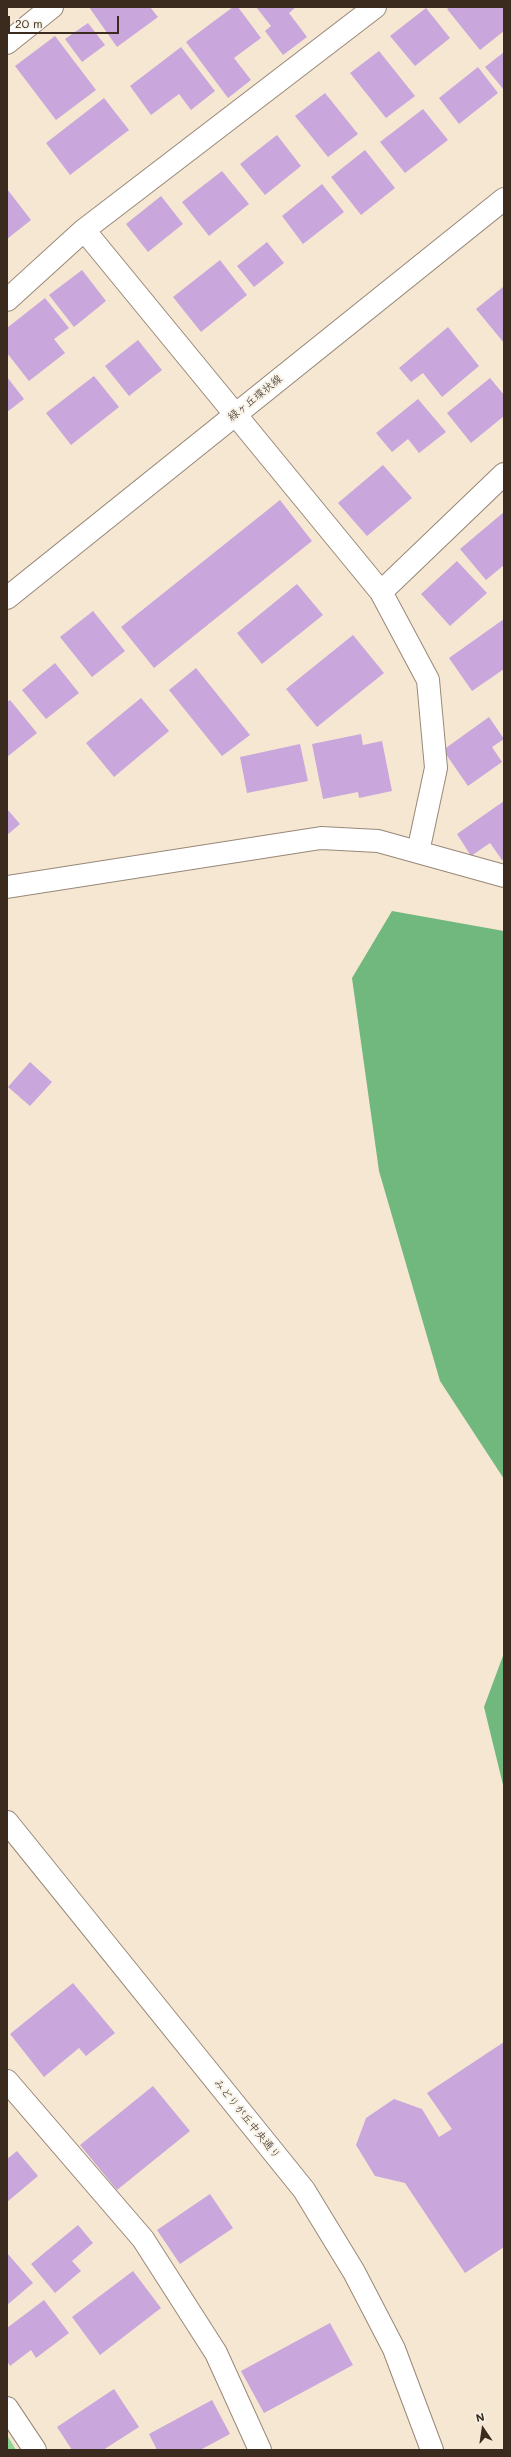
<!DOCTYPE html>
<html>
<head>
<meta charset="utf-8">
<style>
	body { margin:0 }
	#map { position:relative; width:511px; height:2457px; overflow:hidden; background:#f6e7d3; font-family:Mali,sans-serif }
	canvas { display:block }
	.frame { position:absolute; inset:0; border:8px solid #3b2a1e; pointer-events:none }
	.north { position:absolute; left:463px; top:2409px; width:40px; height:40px; -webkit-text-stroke:3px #f7f3e8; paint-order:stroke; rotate:347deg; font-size:11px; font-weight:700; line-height:16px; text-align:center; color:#3b2a1e }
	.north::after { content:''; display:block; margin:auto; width:14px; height:18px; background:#3b2a1e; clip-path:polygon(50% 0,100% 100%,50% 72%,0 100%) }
	.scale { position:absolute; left:8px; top:16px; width:111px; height:18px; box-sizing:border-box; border:2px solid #3b2a1e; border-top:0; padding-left:5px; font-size:12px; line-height:14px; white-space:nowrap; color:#3b2a1e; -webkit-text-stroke:3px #f7f3e8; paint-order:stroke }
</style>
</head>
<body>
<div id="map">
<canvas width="511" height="2457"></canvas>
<div class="frame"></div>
<div class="north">N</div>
<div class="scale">20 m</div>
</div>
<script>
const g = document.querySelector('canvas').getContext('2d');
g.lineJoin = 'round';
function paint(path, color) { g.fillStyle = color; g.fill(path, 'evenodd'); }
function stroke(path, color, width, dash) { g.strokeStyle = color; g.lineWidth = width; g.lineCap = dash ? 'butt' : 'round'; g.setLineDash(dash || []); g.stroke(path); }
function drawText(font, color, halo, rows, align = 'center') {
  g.font = font + ' Mali,"Klee One",sans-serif'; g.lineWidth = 4; g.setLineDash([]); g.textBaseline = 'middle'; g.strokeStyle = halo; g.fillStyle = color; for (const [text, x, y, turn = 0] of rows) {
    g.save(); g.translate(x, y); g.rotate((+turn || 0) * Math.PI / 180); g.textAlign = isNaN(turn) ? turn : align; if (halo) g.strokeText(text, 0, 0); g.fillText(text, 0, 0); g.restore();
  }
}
const green = new Path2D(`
	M7 2435 16 2450H7Z`);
const forest = new Path2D(`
	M392 911 504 931V1479L440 1381 379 1171 352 978Z
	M504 1653V1789L484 1707Z`);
const building = new Path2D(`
	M89 7H150L158 17 117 47Z
	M233 7H238L261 38 234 58 251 80 228 98 186 42Z
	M256 7H296L289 13 307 37 283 55 265 31 271 26Z
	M450 7H504V31L480 50 447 9Z
	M426 8 450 38 415 66 390 36Z
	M88 23 105 45 82 62 65 39Z
	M55 36 96 90 56 120 15 66Z
	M181 47 215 91 191 110 179 94 151 115 130 86Z
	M379 51 415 96 386 118 350 73Z
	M504 52V90L485 67Z
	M478 67 498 93 459 124 439 98Z
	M325 93 358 134 328 157 295 116Z
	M104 98 129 130 70 175 46 143Z
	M423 109 448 140 405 173 380 142Z
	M277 135 301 166 265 195 240 164Z
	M365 150 395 188 361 215 331 177Z
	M222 171 249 204 209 236 182 202Z
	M322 184 344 212 303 244 282 216Z
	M7 189 31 220 7 239Z
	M161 196 183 224 148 252 126 224Z
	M267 242 284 263 254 287 237 266Z
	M220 260 247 295 201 332 173 297Z
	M82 270 106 301 74 327 49 295Z
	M503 287 504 288V343L476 309Z
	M45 298 69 328 54 339 65 353 29 381 7 353V328Z
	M448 327 479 366 442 397 423 373 411 382 399 368Z
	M138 340 162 370 129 396 105 366Z
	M94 376 119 407 71 445 46 413Z
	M7 377 24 399 7 412Z
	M490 378 504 395V416L471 443 447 413Z
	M418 399 446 432 419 453 408 439 392 452 376 433Z
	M383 465 412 498 367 536 338 503Z
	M280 500 312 541 154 668 121 627Z
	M504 512V565L486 580 460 549Z
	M457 561 487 593 450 626 421 594Z
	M297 584 323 615 262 664 237 633Z
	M93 611 125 651 92 677 60 637Z
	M504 619V669L472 691 449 658Z
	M353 635 384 673 317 727 286 689Z
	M55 663 79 693 46 719 22 690Z
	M196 668 250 735 222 756 169 690Z
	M141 698 169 731 114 777 86 743Z
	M10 700 37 733 7 757V702Z
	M489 717 504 739 492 747 502 762 468 786 443 750Z
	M361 734 363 745 382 741 392 791 359 798 358 792 323 799 312 744Z
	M300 744 308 781 247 793 240 757Z
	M504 801V859L502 860 490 843 471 856 457 834Z
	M7 809 20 824 7 835Z
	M30 1062 52 1082 30 1106 8 1087Z
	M73 1983 115 2033 86 2056 79 2048 44 2077 10 2034Z
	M504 2042V2247L465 2273 405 2183 375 2176 356 2145 366 2118 394 2099 422 2109 439 2137 452 2129 427 2093Z
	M153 2086 190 2131 117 2190 80 2145Z
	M17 2151 38 2176 7 2202V2159Z
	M210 2194 233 2228 180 2264 157 2230Z
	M78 2225 93 2243 72 2261 81 2271 55 2293 31 2264Z
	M7 2253 33 2283 7 2305Z
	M133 2271 161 2308 100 2355 72 2317Z
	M44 2300 69 2333 36 2358 31 2350 10 2366 7 2361V2328Z
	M330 2323 353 2365 264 2413 241 2371Z
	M114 2389 139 2427 103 2450H72L57 2427Z
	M212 2400 230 2434 200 2450H157L149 2434Z`);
const minor = new Path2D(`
	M7 43 52 7
	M84 230 381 592 428 680 436 768 418 852
	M7 300 84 230 375 7
	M381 592 504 474
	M7 887 321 838 378 841 504 876
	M7 2081 143 2239 216 2353 260 2450
	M7 2408 35 2450`);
const tertiary = new Path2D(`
	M7 598 504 199
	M7 1822 304 2190 354 2272 394 2349 432 2450`);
const streetNames = [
	["緑ヶ丘環状線",255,398,-39],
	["みどりが丘中央通り",247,2119,51]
];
paint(green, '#8cd794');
paint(forest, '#71b87e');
paint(building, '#c9a6db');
stroke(minor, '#988878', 24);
stroke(tertiary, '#988878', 24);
stroke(minor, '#fff', 22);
stroke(tertiary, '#fff', 22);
drawText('11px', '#3b2a1e', '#f7f3e8', streetNames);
</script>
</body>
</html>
